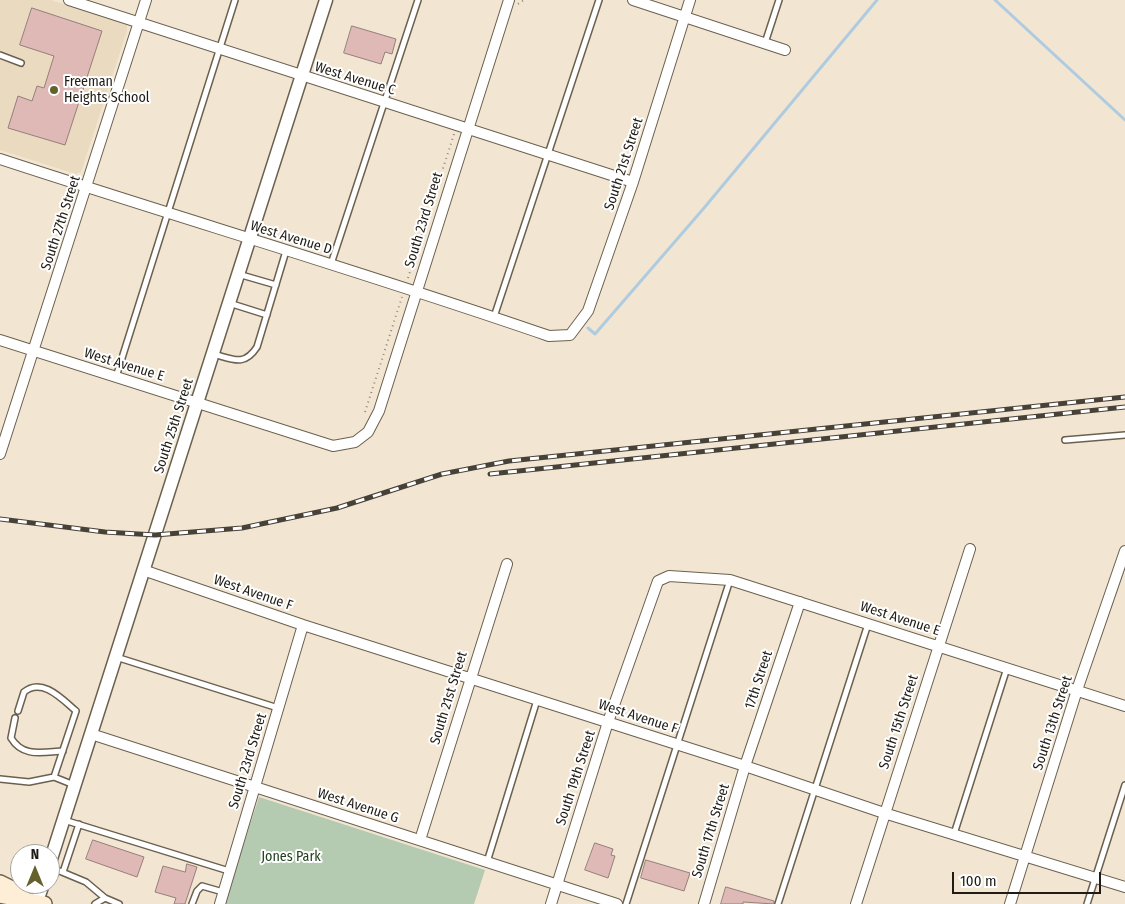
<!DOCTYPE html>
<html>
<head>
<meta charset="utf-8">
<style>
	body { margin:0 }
	#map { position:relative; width:1125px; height:904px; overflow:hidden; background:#f2e6d2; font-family:"Fira Sans Condensed",sans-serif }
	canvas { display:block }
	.north { position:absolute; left:10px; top:844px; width:50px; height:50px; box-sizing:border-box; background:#fff; border:1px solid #a6a4a1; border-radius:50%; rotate:0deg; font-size:14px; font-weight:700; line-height:20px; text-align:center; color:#201c15 }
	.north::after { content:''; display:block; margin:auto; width:18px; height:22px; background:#64612d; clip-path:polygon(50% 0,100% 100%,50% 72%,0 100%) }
	.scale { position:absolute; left:952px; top:872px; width:149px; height:22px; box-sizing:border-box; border:2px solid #201c15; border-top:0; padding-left:6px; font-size:15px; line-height:18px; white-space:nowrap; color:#201c15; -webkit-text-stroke:4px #fff; paint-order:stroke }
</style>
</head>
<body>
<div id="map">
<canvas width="1125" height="904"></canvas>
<div class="north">N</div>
<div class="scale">100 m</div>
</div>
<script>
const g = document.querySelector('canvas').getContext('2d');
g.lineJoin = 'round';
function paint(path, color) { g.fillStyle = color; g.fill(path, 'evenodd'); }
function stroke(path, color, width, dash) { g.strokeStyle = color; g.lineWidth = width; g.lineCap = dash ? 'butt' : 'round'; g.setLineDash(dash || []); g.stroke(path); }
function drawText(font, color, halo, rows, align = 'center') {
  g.font = font + ' "Fira Sans Condensed",sans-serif'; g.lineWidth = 4; g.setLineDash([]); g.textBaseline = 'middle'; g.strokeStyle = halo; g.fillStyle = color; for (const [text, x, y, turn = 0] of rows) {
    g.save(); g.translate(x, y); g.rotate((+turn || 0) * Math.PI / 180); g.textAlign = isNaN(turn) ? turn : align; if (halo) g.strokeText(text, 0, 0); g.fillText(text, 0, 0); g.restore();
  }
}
const built = new Path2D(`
	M0 0H51L127 24V31L81 172 76 174 0 150Z`);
const green = new Path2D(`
	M259 797 485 870 474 904H224Z`);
const stream = new Path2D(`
	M995 0 1125 120
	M588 328 595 334 704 208 877 0`);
const building = new Path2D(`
	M32 8 102 31 65 145 8 128 18 96 32 101 37 86 44 88 54 56 20 45Z
	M352 26 396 39 392 54 385 52 381 64 344 53Z
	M93 840 144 857 137 877 86 859Z
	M595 843 613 849 611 855 615 856 608 878 585 870Z
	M646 860 690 873 684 891 641 878Z
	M187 864 197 867 185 904H174L176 898 155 892 163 866 185 872Z
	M726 887 774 901V904L743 902V904H721Z`);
const path = new Path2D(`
	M518 4 524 0
	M408 278 454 134
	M365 412 402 297`);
const service = new Path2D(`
	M765 43 779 0
	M0 55 21 63
	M331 264 418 0
	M238 274 276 285
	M229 303 267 315
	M494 317 599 0
	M213 354C233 359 244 367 257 347L286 251
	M116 377 235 0
	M1065 440 1125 435
	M116 657 278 708
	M18 711 24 692C42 677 62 699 76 711L54 777
	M15 718 11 738C23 758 43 752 63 751
	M0 779 29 782 54 777 74 785
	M64 820 229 871
	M954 834 1007 668
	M487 862 537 700
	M50 867 86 882 105 898
	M63 872 79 824
	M95 904 105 898 119 904
	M192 904 197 891 202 886 223 892
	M626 904 730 580
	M778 904 868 624
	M1087 904 1125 785`);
const minor = new Path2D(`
	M69 0 633 182
	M633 0 785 50
	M0 159C183 219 367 273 549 336L570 335 588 311 633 182 690 0
	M0 340 333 446 355 442 368 432 379 411 509 0
	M0 454 146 0
	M143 570 303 625 745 766 884 813 1125 887
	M91 734 617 904
	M420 840 507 564
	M220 904 303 625
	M551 904 608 722 658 581 669 576 730 580 1125 706
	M704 904 745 766 800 602
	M856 904 970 549
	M1010 904 1077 690 1125 551`);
const tertiary = new Path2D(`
	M50 862 326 0
	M36 904 43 884`);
const secondary = new Path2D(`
	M0 883 22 894
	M0 895 44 904`);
const rail = new Path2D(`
	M490 474 1125 407
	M0 519 105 532 155 535 242 528 337 508 442 474 509 461 1125 397`);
const markers = [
	[54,90,5,"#64612d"]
];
const streetNames = [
	["West Avenue C",355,79,17],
	["South 21st Street",624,164,-72],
	["South 23rd Street",424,220,-73],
	["South 27th Street",61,223,-72],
	["West Avenue D",291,238,17],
	["West Avenue E",124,365,17],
	["South 25th Street",174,426,-72],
	["West Avenue F",253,593,19],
	["West Avenue E",900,619,18],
	["17th Street",759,680,-72],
	["South 21st Street",449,698,-73],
	["West Avenue F",638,717,18],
	["South 15th Street",899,722,-72],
	["South 13th Street",1053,723,-72],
	["South 23rd Street",248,761,-73],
	["South 19th Street",576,778,-72],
	["West Avenue G",358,806,18],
	["South 17th Street",711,831,-73]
];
const poiNames = [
	["Freeman",64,82],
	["Heights School",64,98]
];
const parkNames = [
	["Jones Park",291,857]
];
paint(built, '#eadac0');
paint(green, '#b4cab1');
stroke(stream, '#aecbe0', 3);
paint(building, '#deb9b5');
stroke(building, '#967e7c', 1);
stroke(service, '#6b604f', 8);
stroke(minor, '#6b604f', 12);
stroke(tertiary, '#6b604f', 15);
stroke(secondary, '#6b604f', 18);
stroke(path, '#8f8779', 2, [1, 4]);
stroke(service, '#fff', 5);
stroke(minor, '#fff', 10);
stroke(tertiary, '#fff', 12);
stroke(secondary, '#feeed7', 15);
stroke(rail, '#474138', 5);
stroke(rail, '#fff', 3, [9]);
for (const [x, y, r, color] of markers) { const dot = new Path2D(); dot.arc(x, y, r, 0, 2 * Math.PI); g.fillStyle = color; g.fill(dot); stroke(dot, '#fff', 2); }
drawText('14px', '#201c15', '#fff', streetNames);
drawText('14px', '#201c15', '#fff', poiNames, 'left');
drawText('14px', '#1f411d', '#fff', parkNames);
</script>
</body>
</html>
